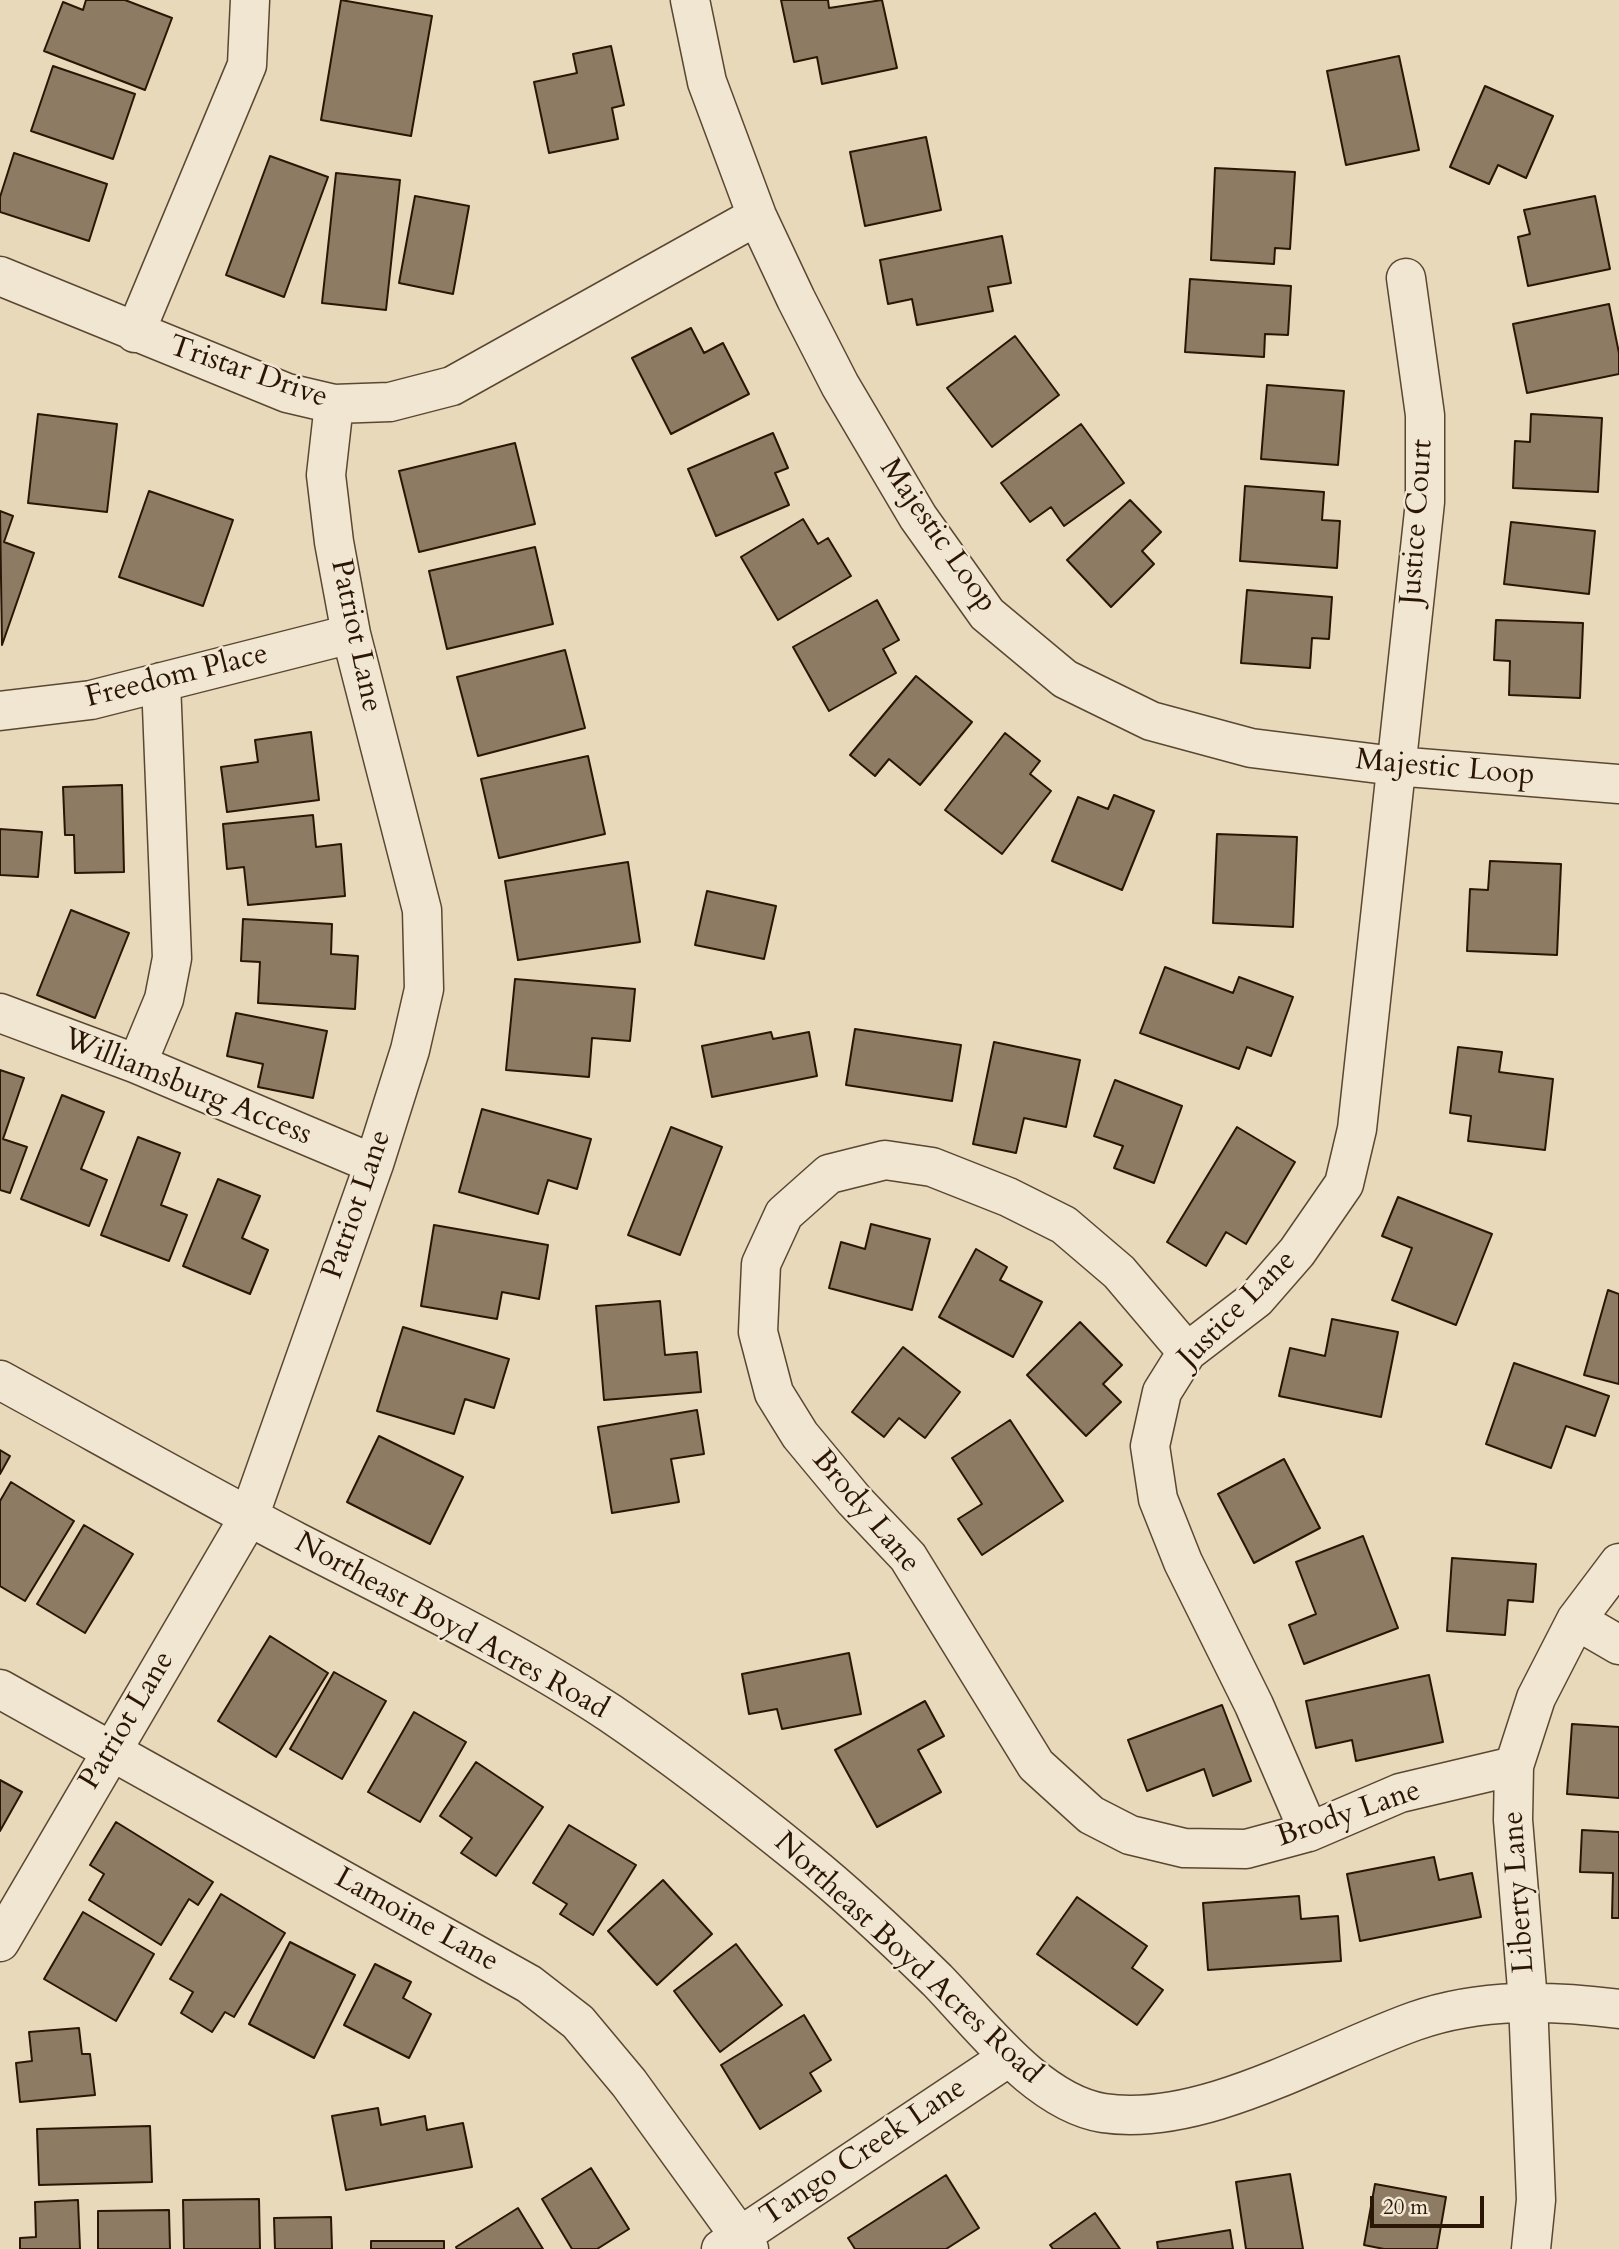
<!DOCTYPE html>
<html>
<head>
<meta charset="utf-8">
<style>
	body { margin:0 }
	#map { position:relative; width:1619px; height:2249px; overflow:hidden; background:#e8d9ba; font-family:Cardo,serif }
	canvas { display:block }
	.scale { position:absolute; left:1370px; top:2196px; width:114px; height:32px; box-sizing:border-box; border:4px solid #2b1605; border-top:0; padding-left:9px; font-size:21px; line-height:24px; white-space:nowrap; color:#2b1605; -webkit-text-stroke:5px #f0e6d2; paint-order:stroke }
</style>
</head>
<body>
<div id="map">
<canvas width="1619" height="2249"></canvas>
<div class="scale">20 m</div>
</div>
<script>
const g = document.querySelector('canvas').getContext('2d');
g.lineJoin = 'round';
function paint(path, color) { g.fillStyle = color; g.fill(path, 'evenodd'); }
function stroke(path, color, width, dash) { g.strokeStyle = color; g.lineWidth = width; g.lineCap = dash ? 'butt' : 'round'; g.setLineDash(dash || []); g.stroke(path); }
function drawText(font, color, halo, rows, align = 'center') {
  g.font = font + ' Cardo,serif'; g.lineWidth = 5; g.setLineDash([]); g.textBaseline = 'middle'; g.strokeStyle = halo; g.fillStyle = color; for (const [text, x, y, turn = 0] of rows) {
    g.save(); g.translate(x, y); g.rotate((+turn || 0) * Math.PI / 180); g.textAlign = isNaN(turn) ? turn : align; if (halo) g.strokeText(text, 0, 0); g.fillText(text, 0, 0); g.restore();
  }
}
const building = new Path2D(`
	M86 0H125L172 18 145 90 44 51 63 2 83 10Z
	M341 0 432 16 411 136 321 120Z
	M781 0H828L829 8 882 0 897 68 822 84 817 57 794 62Z
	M611 46 624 105 612 108 618 139 549 153 534 82 577 73 573 54Z
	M1399 56 1419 150 1346 165 1327 71Z
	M53 66 135 94 113 159 31 131Z
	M1485 86 1553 116 1526 178 1498 165 1489 184 1450 167Z
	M926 137 941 210 865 226 850 152Z
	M14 153 107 184 89 241 0 212V197Z
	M270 156 328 177 284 297 226 275Z
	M1215 168 1295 172 1290 249 1275 248 1274 264 1211 260Z
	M336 173 400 180 386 310 322 303Z
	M415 196 469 206 453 294 399 283Z
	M1595 196 1610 269 1528 286 1518 237 1530 234 1524 210Z
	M1002 236 1011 283 988 287 993 311 917 325 912 299 888 304 880 260Z
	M1190 279 1291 286 1288 335 1265 334 1264 357 1185 352Z
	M1609 304 1619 353V374L1527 393 1513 324Z
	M691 328 704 353 723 343 749 394 671 434 632 358Z
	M1015 336 1059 395 992 447 947 388Z
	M1267 385 1344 391 1338 465 1261 459Z
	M38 414 117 424 107 512 28 503Z
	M1531 414 1602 418 1598 492 1513 488 1515 441 1530 442Z
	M1081 424 1124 483 1064 526 1051 507 1030 522 1001 483Z
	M773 433 788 468 775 473 789 505 716 536 688 469Z
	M515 443 535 524 419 552 399 471Z
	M1245 486 1324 492 1322 520 1340 521 1337 568 1240 561Z
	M149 491 233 520 203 606 119 577Z
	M1130 500 1161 532 1142 551 1154 564 1111 607 1067 560Z
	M0 511 13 516 4 542 34 553 2 645Z
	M803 519 818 544 828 538 851 576 778 620 741 557Z
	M1511 522 1595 531 1589 594 1504 584Z
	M535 547 553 624 447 649 429 571Z
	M1247 590 1332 597 1329 639 1312 638 1310 668 1241 663Z
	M877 600 899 640 883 649 896 673 829 711 793 647Z
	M1496 620 1583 623 1580 698 1509 695 1510 661 1494 660Z
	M565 650 585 728 478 756 457 677Z
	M916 676 972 722 920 785 889 759 875 776 850 755Z
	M311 732 319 800 227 812 221 767 258 762 255 740Z
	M1005 733 1040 761 1030 774 1051 791 1002 854 945 810Z
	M588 756 605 834 499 858 481 779Z
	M122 785 124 872 75 873 74 835H65L63 787Z
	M1114 795 1154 811 1122 890 1052 861 1078 797 1108 809Z
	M313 815 316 847 341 844 345 896 248 905 244 867 227 869 223 824Z
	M0 829 42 832 38 877 0 875Z
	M1217 834 1297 837 1293 927 1213 923Z
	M1490 861 1561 864 1557 955 1467 951 1470 889 1488 890Z
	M628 862 640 942 518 960 505 881Z
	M707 891 776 906 764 959 695 945Z
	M71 910 129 933 95 1018 37 995Z
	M243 919 332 924 331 954 358 956 355 1009 258 1003 260 962 241 961Z
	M1165 967 1233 993 1239 977 1293 997 1271 1056 1247 1047 1239 1069 1140 1033Z
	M515 979 635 989 630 1041 592 1038 589 1077 506 1070Z
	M236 1013 327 1031 313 1098 258 1087 263 1064 227 1056Z
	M855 1029 961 1045 952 1101 846 1085Z
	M771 1032 773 1039 809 1032 817 1076 712 1097 702 1046Z
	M994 1042 1080 1060 1066 1127 1024 1118 1016 1153 973 1144Z
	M1458 1047 1502 1052 1499 1072 1553 1079 1545 1150 1468 1141 1471 1116 1450 1113Z
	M0 1070 24 1078 3 1139 27 1147 10 1193 0 1190Z
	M1115 1080 1182 1106 1154 1183 1114 1168 1123 1146 1094 1136Z
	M62 1095 104 1112 81 1169 107 1180 89 1226 21 1199Z
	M482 1109 591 1139 577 1189 548 1180 538 1214 459 1192Z
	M671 1127 722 1147 680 1255 628 1235Z
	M1237 1127 1295 1162 1246 1244 1226 1232 1206 1266 1167 1242Z
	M138 1137 180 1153 161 1205 187 1215 169 1261 101 1235Z
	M218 1179 260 1196 242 1238 268 1250 250 1294 183 1266Z
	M1398 1197 1492 1234 1456 1325 1392 1300 1412 1248 1382 1236Z
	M871 1224 930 1239 912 1310 829 1288 841 1242 865 1249Z
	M434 1225 548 1245 539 1299 502 1292 497 1319 421 1306Z
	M976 1249 1007 1267 1000 1280 1042 1302 1013 1357 939 1317Z
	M1608 1290 1619 1294V1384L1584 1375Z
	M660 1301 665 1355 697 1352 701 1392 604 1400 596 1306Z
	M1332 1319 1398 1332 1381 1417 1279 1396 1290 1348 1325 1356Z
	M1080 1322 1122 1365 1103 1384 1121 1402 1086 1436 1027 1375Z
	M403 1327 509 1359 494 1408 465 1399 454 1434 377 1411Z
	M903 1347 960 1392 925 1438 899 1418 884 1437 852 1412Z
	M1514 1363 1609 1396 1595 1436 1566 1426 1551 1468 1486 1444Z
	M697 1410 704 1454 671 1459 679 1502 612 1513 598 1427Z
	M1010 1420 1063 1501 982 1555 958 1519 982 1504 952 1458Z
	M379 1436 463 1477 430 1544 347 1502Z
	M0 1450 10 1456 0 1474Z
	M1284 1459 1320 1528 1254 1563 1218 1494Z
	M11 1482 74 1521 25 1601 0 1586V1501Z
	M84 1525 133 1554 85 1633 37 1604Z
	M1363 1536 1398 1628 1304 1664 1289 1625 1316 1614 1296 1562Z
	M1452 1558 1536 1564 1533 1602 1508 1600 1505 1635 1447 1631Z
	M270 1636 328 1673 276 1757 218 1721Z
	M849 1653 861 1714 782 1729 777 1709 749 1714 742 1674Z
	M334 1672 386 1701 342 1779 290 1749Z
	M1429 1675 1443 1742 1356 1761 1352 1740 1316 1748 1306 1701Z
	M925 1701 944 1736 918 1750 941 1792 877 1827 835 1750Z
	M1222 1705 1251 1781 1213 1796 1204 1769 1147 1791 1128 1740Z
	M414 1712 466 1742 420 1822 368 1792Z
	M1572 1724 1619 1727V1798L1567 1794Z
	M476 1762 543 1807 496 1876 461 1853 472 1838 440 1816Z
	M0 1780 22 1792 0 1831Z
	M116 1822 213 1882 198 1905 189 1899 161 1945 89 1900 104 1874 90 1865Z
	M569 1825 636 1865 593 1935 560 1914 567 1904 533 1883Z
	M1582 1830 1619 1832V1918H1612L1613 1873 1580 1872Z
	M1434 1857 1439 1880 1472 1873 1481 1917 1360 1941 1347 1874Z
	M663 1880 712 1934 657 1985 608 1931Z
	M221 1894 285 1933 234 2017 225 2012 212 2032 181 2013 193 1992 170 1979Z
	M1299 1896 1301 1919 1338 1916 1341 1961 1208 1970 1203 1903Z
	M1077 1897 1147 1946 1132 1968 1163 1990 1137 2025 1037 1954Z
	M83 1912 154 1954 116 2021 44 1979Z
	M290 1942 355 1975 314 2058 249 2024Z
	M736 1944 782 2005 720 2052 674 1991Z
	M375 1964 411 1982 403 1998 431 2014 409 2058 344 2025Z
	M804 2015 831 2060 810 2073 821 2091 760 2129 721 2065Z
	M79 2028 82 2054H90L95 2095 20 2102 16 2063 32 2061 29 2032Z
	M378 2108 381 2125 425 2116 427 2130 463 2123 472 2167 346 2190 332 2116Z
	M150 2126 152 2182 39 2185 37 2129Z
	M591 2168 629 2229 597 2249H572L542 2199Z
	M1290 2174 1303 2249H1246L1236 2182Z
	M946 2175 979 2228 946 2249H855L848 2238Z
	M1375 2184 1446 2197 1437 2249H1384L1364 2245Z
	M259 2199 260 2249H184L183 2200Z
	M78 2200 80 2249H20V2238L36 2237 35 2202Z
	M518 2208 543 2249H457L456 2247Z
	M169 2210 170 2249H98V2211Z
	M1095 2213 1120 2249H1053L1050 2245Z
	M331 2217 332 2249H275L274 2218Z
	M1230 2230 1233 2249H1158L1157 2242Z
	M371 2241H444V2249H371Z`);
const minor = new Path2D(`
	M690 0 707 82 757 216 796 299 840 385 918 517 987 614 1065 679 1151 721 1251 748 1395 766 1619 784
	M0 276 287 393 334 404 390 402 452 386 757 216
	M135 333 247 65 250 0
	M0 711 91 700 351 634
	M0 1013 137 1064 374 1164
	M137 1064 164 999 172 958 161 682
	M1187 1352 1119 1272 1064 1225 1008 1197 932 1167 885 1160 829 1174 784 1214 761 1264 758 1332 774 1393 800 1435 854 1500 908 1557 1036 1765 1091 1815 1130 1835 1184 1848 1246 1849 1309 1832 1400 1793 1514 1766
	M0 1380C99 1434 197 1490 297 1542 402 1596 511 1648 610 1713 678 1759 742 1809 805 1860 851 1897 895 1939 937 1980 981 2025 1037 2102 1103 2113 1203 2128 1322 2054 1415 2021 1481 1998 1550 2000 1619 2009
	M1576 1620 1619 1645
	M0 1689 529 1984 578 2022 629 2083 749 2249
	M1309 1832 1254 1705 1183 1562 1158 1499 1150 1446 1162 1392 1187 1352 1256 1299 1297 1252 1344 1184 1357 1129 1425 502V415L1406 278
	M0 1942 249 1517 374 1164 410 1050 424 989 422 910 351 634 334 542 326 475 334 404
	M721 2249 1009 2057
	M1531 2249 1536 2200 1528 2001 1513 1820 1514 1766 1536 1698 1576 1620 1619 1563`);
const streetNames = [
	["Tristar Drive",248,373,19],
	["Justice Court",1418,522,-86],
	["Majestic Loop",937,536,55],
	["Patriot Lane",355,636,78],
	["Freedom Place",177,677,-14],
	["Majestic Loop",1445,769,5],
	["Williamsburg Access",187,1088,22],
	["Patriot Lane",358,1205,-71],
	["Justice Lane",1238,1310,-45],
	["Brody Lane",865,1512,50],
	["Northeast Boyd Acres Road",451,1627,29],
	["Patriot Lane",128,1721,-59],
	["Brody Lane",1349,1815,-19],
	["Liberty Lane",1520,1892,-94],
	["Lamoine Lane",416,1921,29],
	["Northeast Boyd Acres Road",907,1959,43],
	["Tango Creek Lane",864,2153,-34]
];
paint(building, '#8d7b63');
stroke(building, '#2b1605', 2);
stroke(minor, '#5a4732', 41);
stroke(minor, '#f0e6d2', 38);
drawText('30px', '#2b1605', '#f0e6d2', streetNames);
</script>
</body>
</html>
